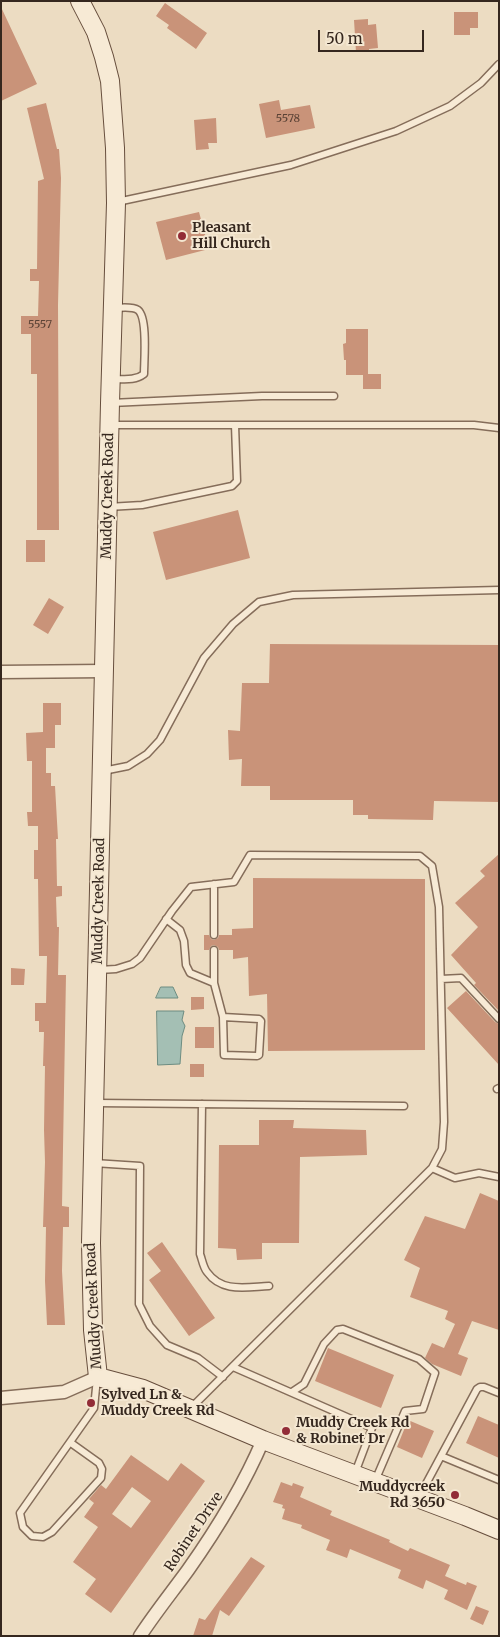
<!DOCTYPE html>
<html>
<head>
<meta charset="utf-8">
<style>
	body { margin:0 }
	#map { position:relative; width:500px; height:1637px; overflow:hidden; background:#ecdcc2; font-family:Merriweather,serif }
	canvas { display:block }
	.frame { position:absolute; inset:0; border:2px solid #35271e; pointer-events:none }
	.scale { position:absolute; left:318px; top:30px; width:106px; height:22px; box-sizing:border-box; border:2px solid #35271e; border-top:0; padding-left:6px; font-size:15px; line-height:18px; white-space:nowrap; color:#35271e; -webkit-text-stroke:4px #f4e7d1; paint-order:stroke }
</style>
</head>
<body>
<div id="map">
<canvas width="500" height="1637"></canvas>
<div class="frame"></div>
<div class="scale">50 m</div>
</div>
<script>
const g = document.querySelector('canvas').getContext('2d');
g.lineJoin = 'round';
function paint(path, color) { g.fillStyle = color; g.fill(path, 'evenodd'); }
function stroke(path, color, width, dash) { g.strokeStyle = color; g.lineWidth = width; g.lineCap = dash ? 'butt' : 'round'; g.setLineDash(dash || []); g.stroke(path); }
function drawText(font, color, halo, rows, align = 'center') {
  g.font = font + ' Merriweather,serif'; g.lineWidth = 4; g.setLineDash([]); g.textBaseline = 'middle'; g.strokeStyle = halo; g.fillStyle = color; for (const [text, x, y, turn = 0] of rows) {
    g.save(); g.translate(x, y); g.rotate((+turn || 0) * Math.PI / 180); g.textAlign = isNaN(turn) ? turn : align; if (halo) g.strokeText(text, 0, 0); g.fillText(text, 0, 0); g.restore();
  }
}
const water = new Path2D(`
	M161 987H173L178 998H156Z
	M157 1011H184L182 1020 185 1026 182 1036 180 1064 158 1065Z`);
const building = new Path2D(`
	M165 3 207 33 196 49 167 28 169 25 156 16Z
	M1 7 37 84 1 101Z
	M454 12H478V28H470V35H454Z
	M368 19V25L376 24 378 48 369 49V51L356 52 354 20Z
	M279 100 281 110 310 105 315 128 266 138 259 104Z
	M46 103 57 149H59L61 178 58 305 59 530H37V374H31V334H21V316H38L39 281H30V269H37L38 181 44 179 27 108Z
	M216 118 217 143H208L209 149 196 150 194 120Z
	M199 212 209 249 166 260 156 222Z
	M346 329H368V374H381V389H363V375H346V360H344L343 344 346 343Z
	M238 510 250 558 166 580 153 532Z
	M26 540H45V562H26Z
	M49 598 64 607 48 634 33 625Z
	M270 644 499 645V802L434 801 433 820 368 819V815H353V800H270V786H241L242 759 229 760 228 730 240 731 242 683H269Z
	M43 703H61V725H55V748H46V773H51V786H55L58 839H56L57 886H62V896L56 897 57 927H59L58 975H66L62 1206 69 1207V1227H63L62 1271 65 1325H47L45 1281 46 1227H43L45 1162 44 1130 45 1066H43L44 1032H39V1021H35V1003H46L47 956H39L38 879H34V850H38V826H28L27 812H32V761H27L26 733 43 732Z
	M499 854V1011L474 985 476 983 451 955 478 927 455 903 485 876 480 871Z
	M253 878 425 879V1050L268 1051 267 994 249 996 248 957 233 959V950H219L218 947 214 945 211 946 209 950H204V935H209L211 939 214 940 218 938 219 935H232V929L253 928Z
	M11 968 25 969 24 985H11Z
	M466 991 495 1022 499 1024V1065L447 1008Z
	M191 997H204V1009L191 1010Z
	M195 1027H214V1048H195Z
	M190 1064H204V1077H190Z
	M259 1120H294L293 1128 366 1130 367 1155 300 1157 299 1243H262V1259L237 1260 236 1249 218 1248 219 1145H259Z
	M480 1193 499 1201V1330L472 1321 458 1354 468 1358 461 1376 432 1364 425 1358 432 1343 444 1348 455 1324 445 1319 448 1311 410 1297 420 1268 404 1260 425 1216 465 1229Z
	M162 1242 215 1318 189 1336 149 1280 161 1271 147 1253Z
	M328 1348 394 1375 381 1408 315 1381Z
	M478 1416 499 1425V1458L466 1443Z
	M408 1420 434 1431 422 1458 397 1447Z
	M131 1455 168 1481 181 1463 205 1481 111 1613 85 1594 96 1579 73 1562 98 1527 84 1517 94 1503 89 1499 101 1485 106 1489ZM132 1487 151 1501 131 1528 112 1514Z
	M281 1482 292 1486 293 1483 304 1487 300 1497 332 1511 330 1515 390 1540 389 1542 408 1551 410 1548 450 1565 445 1576 466 1585 467 1582 477 1586 467 1610 444 1599 448 1590 426 1580 423 1589 398 1578 401 1570 350 1549 347 1558 326 1550 330 1540 301 1528 302 1525 282 1519 285 1509 282 1508 283 1505 273 1502Z
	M251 1557 265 1566 229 1616 220 1610 212 1636H193L199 1618 205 1620Z
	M476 1606 489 1611 483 1625 470 1619Z`);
const lane = new Path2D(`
	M117 202 291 165 396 131 450 106 481 83 499 64
	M113 379C124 379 135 381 144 374 144 361 148 318 138 310 132 306 121 308 114 308
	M111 403 262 396H334
	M111 425H474L499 428
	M108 507 142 505 232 486 237 481 235 425
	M103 771 128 766 147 754 160 740 204 658 233 624 259 602 293 595 499 590
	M214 884V935
	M166 919 180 930 184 941 186 965 190 973 214 983
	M214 950V983L223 1017 259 1019 261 1021 259 1055 257 1056 224 1055 223 1017
	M99 970 116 969 132 964 140 958 172 911 191 887 234 882 250 855 420 856 432 866 439 907 444 1122 442 1149 432 1168 191 1408
	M441 979 461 978 499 1019
	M497 1089 499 1088
	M96 1103 404 1106
	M202 1104 200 1254C202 1259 203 1267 207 1272 222 1293 246 1287 269 1286
	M94 1163 140 1166 139 1304 150 1326 167 1345 198 1358 223 1377
	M432 1168 455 1178 479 1173 499 1177
	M233 1367 372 1428 355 1473
	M292 1392 304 1384 324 1344 337 1330 343 1329 419 1359 435 1373 423 1409 405 1411 375 1481
	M71 1443 99 1463 102 1469 101 1478 52 1532 43 1537 32 1536 23 1527 20 1513 94 1408 97 1378
	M441 1456 499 1480
	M419 1497 477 1389 480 1387H484L499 1393`);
const street = new Path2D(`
	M1 672 104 671
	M1 1398 64 1392 98 1377
	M140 1636C155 1613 172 1592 188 1570 217 1529 243 1487 263 1440`);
const secondary = new Path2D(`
	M80 1 96 32 104 57 110 81 115 148 116 203 110 403 91 1243 93 1330 98 1377 143 1389 263 1440 465 1516 499 1530`);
const markers = [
	[182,236,5,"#922c37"],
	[91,1403,5,"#922c37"],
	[286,1431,5,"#922c37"],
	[455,1495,5,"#922c37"]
];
const numberNames = [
	["5578",288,119],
	["5557",40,325]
];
const poiNames = [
	["Pleasant",192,228],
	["Hill Church",192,244],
	["Sylved Ln &",101,1395],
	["Muddy Creek Rd",101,1411],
	["Muddy Creek Rd",296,1423],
	["& Robinet Dr",296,1439],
	["Muddycreek",445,1487,"right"],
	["Rd 3650",445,1503,"right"]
];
const streetNames = [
	["Muddy Creek Road",108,496,-89],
	["Muddy Creek Road",99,901,-89],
	["Muddy Creek Road",94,1306,-93],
	["Robinet Drive",194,1532,-56]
];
paint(water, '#a4bfb4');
stroke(water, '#6c8c81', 1);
paint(building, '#c99379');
stroke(lane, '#856d5a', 9);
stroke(street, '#856d5a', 15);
stroke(secondary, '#674e3d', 20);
stroke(lane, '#f7ead5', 6);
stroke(street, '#f7ead5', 12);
stroke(secondary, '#f7ead5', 18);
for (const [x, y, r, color] of markers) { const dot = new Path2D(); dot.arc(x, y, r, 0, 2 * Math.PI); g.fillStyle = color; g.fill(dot); stroke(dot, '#f4e7d1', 2); }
drawText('11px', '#5a4235', null, numberNames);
drawText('bold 14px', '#35271e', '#f4e7d1', poiNames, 'left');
drawText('14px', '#35271e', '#f4e7d1', streetNames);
</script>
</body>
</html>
